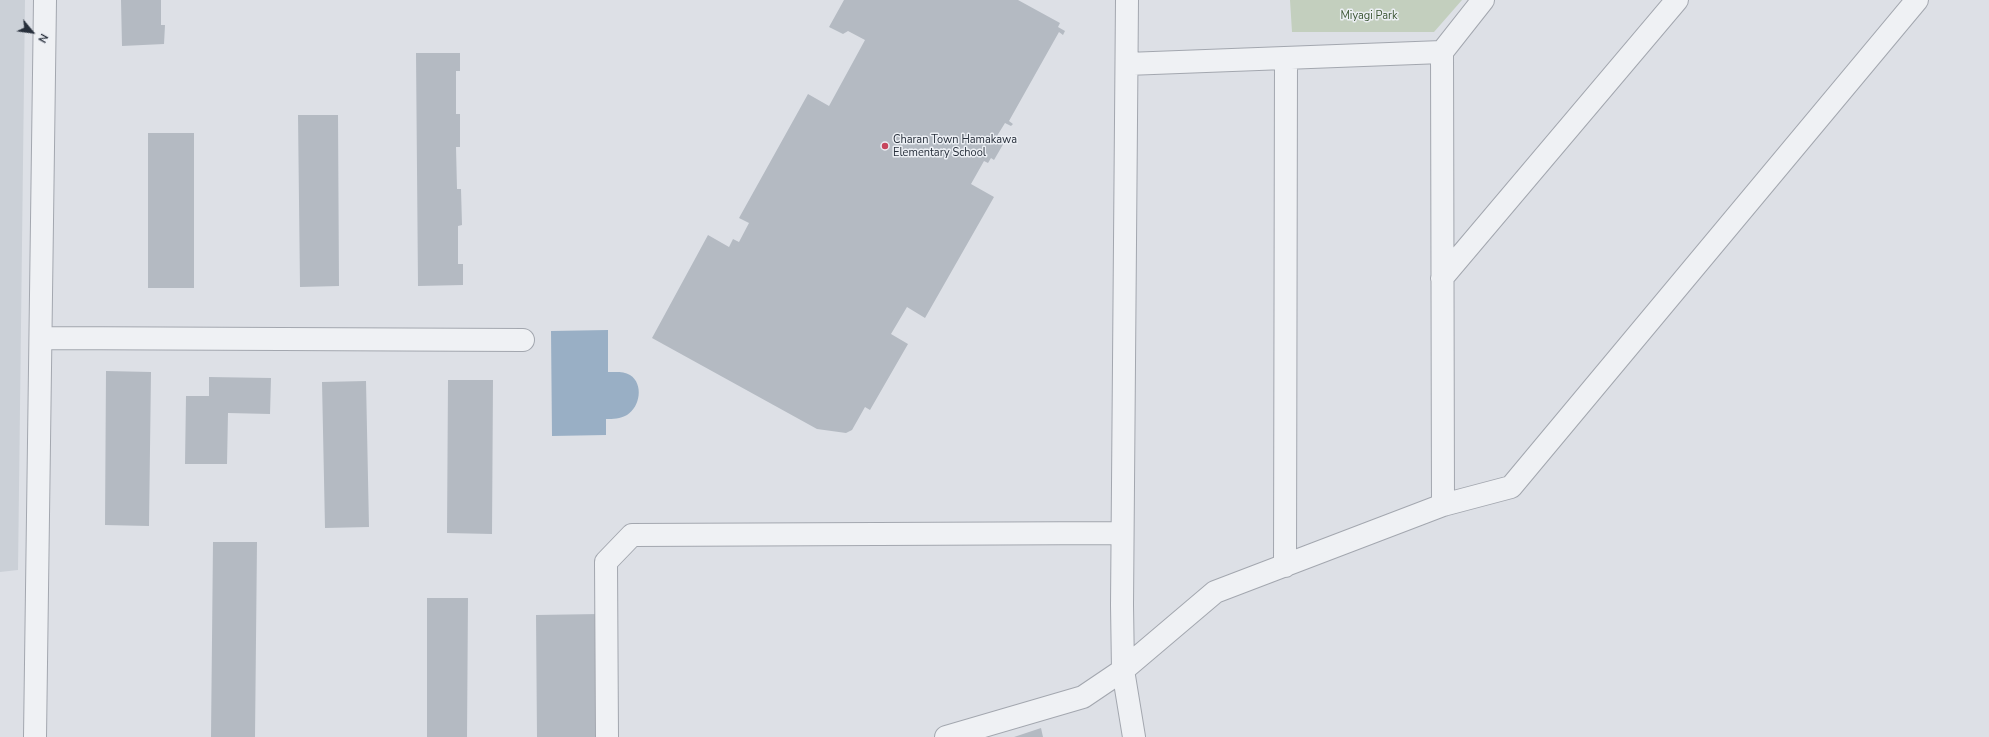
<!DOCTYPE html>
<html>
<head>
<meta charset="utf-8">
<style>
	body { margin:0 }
	#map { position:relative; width:1989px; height:737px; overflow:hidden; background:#dde0e6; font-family:"Nunito Sans",sans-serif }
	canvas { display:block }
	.north { position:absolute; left:12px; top:12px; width:40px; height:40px; -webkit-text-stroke:3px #eceff4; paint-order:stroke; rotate:119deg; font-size:11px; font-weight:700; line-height:16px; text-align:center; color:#272f3b }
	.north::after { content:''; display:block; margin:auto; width:14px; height:18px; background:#272f3b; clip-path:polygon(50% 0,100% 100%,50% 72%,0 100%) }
</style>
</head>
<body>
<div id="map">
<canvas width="1989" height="737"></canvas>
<div class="north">N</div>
</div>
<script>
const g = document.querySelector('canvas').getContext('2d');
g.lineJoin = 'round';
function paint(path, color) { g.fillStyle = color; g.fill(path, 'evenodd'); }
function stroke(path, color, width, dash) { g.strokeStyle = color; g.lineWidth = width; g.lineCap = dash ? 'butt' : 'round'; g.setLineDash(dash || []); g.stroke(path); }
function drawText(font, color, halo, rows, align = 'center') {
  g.font = font + ' "Nunito Sans",sans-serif'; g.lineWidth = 3; g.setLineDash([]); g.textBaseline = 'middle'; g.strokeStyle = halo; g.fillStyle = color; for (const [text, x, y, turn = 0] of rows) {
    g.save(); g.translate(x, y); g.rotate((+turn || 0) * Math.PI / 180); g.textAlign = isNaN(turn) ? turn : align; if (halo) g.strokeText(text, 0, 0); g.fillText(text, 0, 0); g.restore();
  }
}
const built = new Path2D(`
	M0 0H25L18 570 0 572Z`);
const green = new Path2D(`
	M1290 0H1462L1434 32H1292Z`);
const water = new Path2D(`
	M608 330V372C615 372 624 371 630 375 644 384 640 407 627 415 620 419 613 419 606 419V435L552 436 551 331Z`);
const building = new Path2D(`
	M121 0H161V25H165L164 44 122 46Z
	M844 0H1018L1060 23 1058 27 1065 31 1063 35 1059 32 1009 121 1013 124 1011 126 1005 123 997 136 1005 141 994 160 991 158 988 163 984 161 971 184 994 197 925 318 907 307 891 334 908 344 870 410 865 407 852 430 846 433 817 429 652 338 708 235 729 247 733 239 739 242 749 223 739 218 808 94 829 106 865 40 848 31 843 34 829 27Z
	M416 53H460V71H456V114H460V147H456L457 189H461L462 225 458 226V264H463V285L418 286Z
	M298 115H338L339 286 300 287Z
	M148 133H194V288H148Z
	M106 371 151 372 149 526 105 525Z
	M209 377 271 378 270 414 228 413 227 464H185L186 396H209Z
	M448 380H493L492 534 447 533Z
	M366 381 369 527 325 528 322 382Z
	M213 542H257L255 737H211Z
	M427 598H468L467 737H427Z
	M599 614 600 737H537L536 615Z
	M1041 728 1043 737H1014Z`);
const minor = new Path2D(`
	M1127 0 1122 605 1123 670 1134 737
	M1127 64 1442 52
	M1442 278 1677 0
	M41 338 523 340
	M1443 505 1442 52 1483 0
	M1285 566 1286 59
	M35 737 45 0
	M607 737 606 562 632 535 1122 533
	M946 737 1083 697 1123 670 1215 592 1443 505 1511 487 1917 0`);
const markers = [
	[885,146,4,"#c7465d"]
];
const parkNames = [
	["Miyagi Park",1369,16]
];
const poiNames = [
	["Charan Town Hamakawa",893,140],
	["Elementary School",893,153]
];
paint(built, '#cbd0d7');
paint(green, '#c3cfbe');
paint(water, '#99afc5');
paint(building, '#b4bac2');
stroke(minor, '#a3a7af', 24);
stroke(minor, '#eff1f4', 22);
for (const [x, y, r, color] of markers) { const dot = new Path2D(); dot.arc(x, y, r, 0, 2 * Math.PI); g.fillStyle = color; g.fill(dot); stroke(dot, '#eceff4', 1.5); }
drawText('11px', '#3c5635', '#eceff4', parkNames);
drawText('11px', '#272f3b', '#eceff4', poiNames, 'left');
</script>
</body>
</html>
